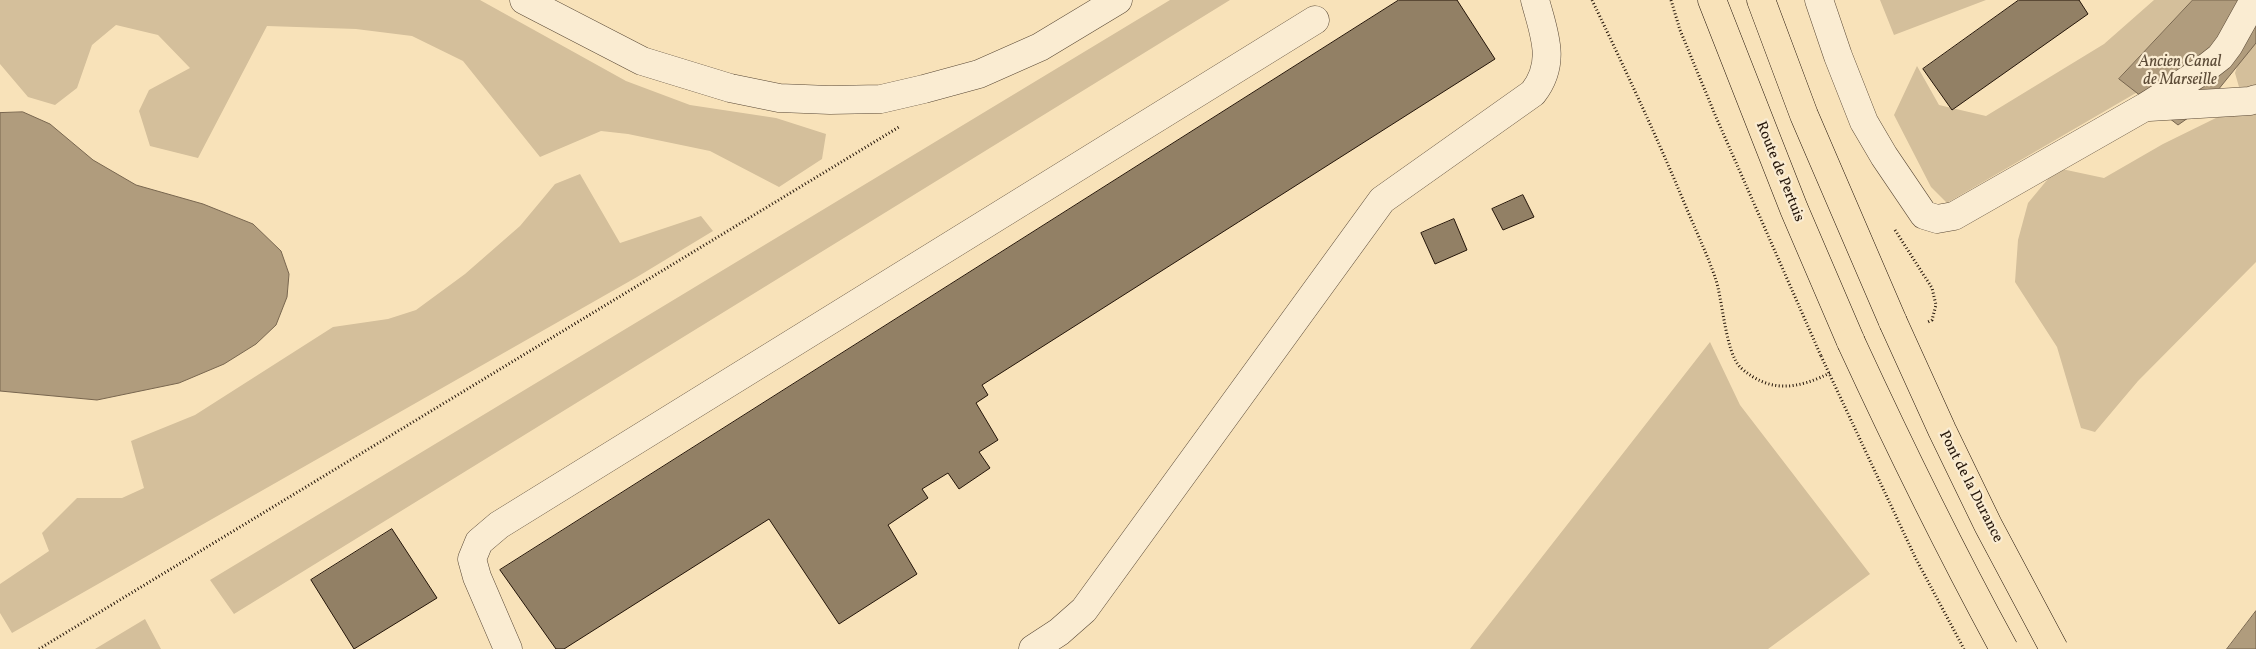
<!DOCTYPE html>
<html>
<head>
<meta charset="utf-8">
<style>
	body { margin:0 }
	canvas { display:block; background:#f8e2b9 }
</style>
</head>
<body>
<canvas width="2256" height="649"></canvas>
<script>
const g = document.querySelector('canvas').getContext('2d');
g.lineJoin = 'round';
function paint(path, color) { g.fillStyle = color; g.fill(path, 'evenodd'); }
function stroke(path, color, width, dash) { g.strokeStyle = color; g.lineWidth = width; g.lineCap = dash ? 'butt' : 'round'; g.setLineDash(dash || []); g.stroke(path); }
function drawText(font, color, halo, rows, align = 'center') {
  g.font = font + ' Vollkorn,serif'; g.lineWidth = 4.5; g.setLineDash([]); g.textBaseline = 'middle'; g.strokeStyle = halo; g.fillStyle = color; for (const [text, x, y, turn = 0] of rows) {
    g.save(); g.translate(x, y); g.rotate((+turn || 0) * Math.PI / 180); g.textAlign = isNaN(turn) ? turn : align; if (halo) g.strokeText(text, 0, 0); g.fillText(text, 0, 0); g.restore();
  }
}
const green = new Path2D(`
	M0 0H480L626 81 690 105 776 118 826 134 822 159 779 187 710 151 628 134 601 131 540 157 463 61 412 36 356 29 267 26 198 158 150 146 139 111 149 90 190 68 158 35 116 25 92 45 77 88 55 105 28 97 0 64Z
	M1170 0H1230L234 614 210 580Z
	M1880 0H1986L1894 35Z
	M2154 0H2231L2184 65 1947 203 1931 187 1894 115 1917 66 1939 105 1986 116 2104 44Z
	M2256 25V262L2138 381 2095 432 2081 428 2057 347 2015 282 2018 240 2028 203 2057 168 2104 178 2163 144 2222 115 2239 87 2235 73 2244 45Z
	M580 174 620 243 701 216 713 231 637 277 12 633 0 613V584L49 551 42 533 77 498H122L144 488 131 441 195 415 333 327 388 319 416 310 465 274 520 226 555 184Z
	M1710 342 1740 405 1870 574 1768 649H1470Z
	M145 619 161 649H95Z`);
const water = new Path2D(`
	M2193 0H2256V43L2205 106 2178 125 2119 79Z
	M23 112 50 124 93 160 136 185 203 204 253 224 281 251 289 274 287 297 276 325 256 344 224 364 179 383 97 400 0 391V113Z
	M2256 611V649H2227Z`);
const building = new Path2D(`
	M1399 0H1457L1495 59 982 385 988 395 976 403 998 440 979 452 990 468 959 489 948 473 922 489 928 498 888 525 917 574 839 624 769 519 564 649H556L500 570Z
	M2019 0H2079L2088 14 1952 110 1923 69Z
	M1523 195 1534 217 1503 230 1492 209Z
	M1454 219 1467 250 1435 264 1421 233Z
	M392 529 437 598 354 649 311 580Z`);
const path = new Path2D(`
	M1592 0C1625 69 1657 137 1686 207 1696 231 1707 254 1715 277 1723 299 1725 353 1741 368 1771 394 1798 389 1832 372
	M1671 0 1680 30 1716 117 1821 356
	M1895 230 1932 288 1936 305 1932 320 1926 323
	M39 649 899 127`);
const minor = new Path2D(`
	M524 0 642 61 730 88 779 98 830 100 881 99 924 89 979 74 1040 47 1118 0
	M1819 0 1838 56 1864 122 1884 156 1924 215 1937 219 1954 216 2145 107 2202 71 2220 57 2229 45 2254 0
	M2149 107 2250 101 2256 99
	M508 649 477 577 472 559 479 542 499 525 1315 20
	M1033 649 1059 632 1084 610 1382 200 1533 93C1557 62 1544 34 1535 0`);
const major = new Path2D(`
	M1712 0 1794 209 1851 342
	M1761 0 1804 115 1893 322`);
const pathBridge = new Path2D(`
	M1821 356 1916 559 1964 649`);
const majorBridge = new Path2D(`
	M1893 322 1942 430 1988 525 2054 649
	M1851 342C1899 446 1949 548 2004 649`);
const streetNames = [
	["Route de Pertuis",1779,172,68],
	["Pont de la Durance",1970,487,63]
];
const waterNames = [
	["Ancien Canal",2180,63],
	["de Marseille",2180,81]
];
paint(green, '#d4bf9b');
paint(water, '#b09c7d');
stroke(water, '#78664f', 1);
paint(building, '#928065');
stroke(building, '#241509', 1);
stroke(minor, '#594835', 29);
stroke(major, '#241509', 29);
stroke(path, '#241509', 3, [1, 2.5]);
stroke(minor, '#faecd2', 28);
stroke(major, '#f8e2b9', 28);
stroke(majorBridge, '#241509', 29, []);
stroke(pathBridge, '#241509', 3, [1, 2.5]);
stroke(majorBridge, '#f8e2b9', 28);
drawText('15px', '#241509', '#faecd2', streetNames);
drawText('italic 16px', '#5c4b37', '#faecd2', waterNames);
</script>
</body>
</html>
